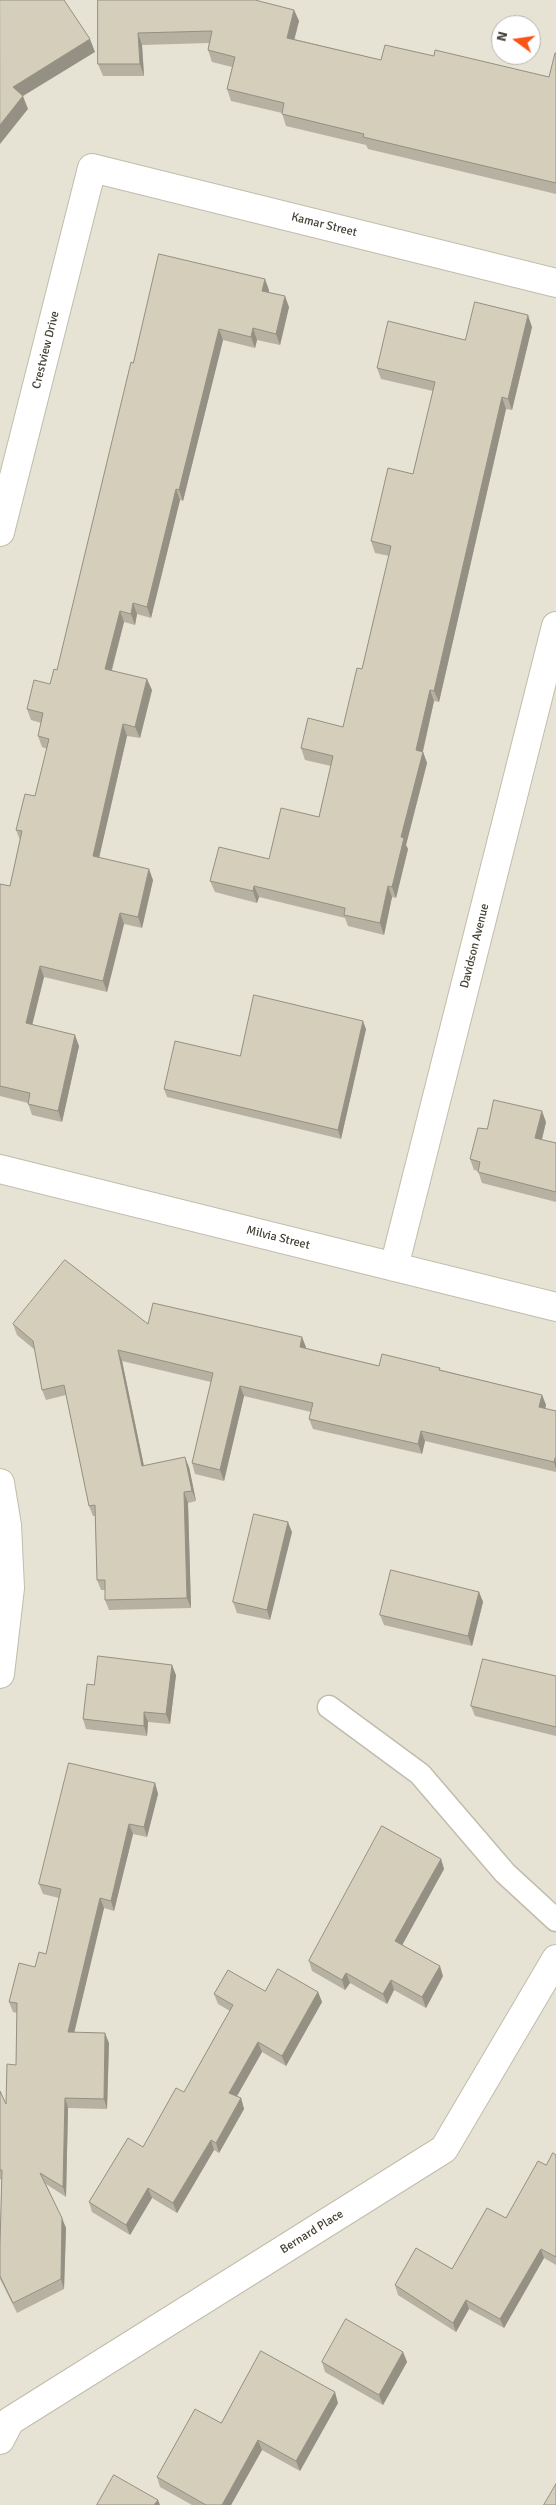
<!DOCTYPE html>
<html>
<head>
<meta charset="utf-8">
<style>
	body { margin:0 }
	#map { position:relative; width:556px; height:2505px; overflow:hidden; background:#f3f0e6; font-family:Signika,sans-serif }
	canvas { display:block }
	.north { position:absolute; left:491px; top:15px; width:50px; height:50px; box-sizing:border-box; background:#fff; border:1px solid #b5b3ae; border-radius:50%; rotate:284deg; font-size:14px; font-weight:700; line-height:20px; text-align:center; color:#454135 }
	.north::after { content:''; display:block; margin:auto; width:18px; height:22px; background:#fa5416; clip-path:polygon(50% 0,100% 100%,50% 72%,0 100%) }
</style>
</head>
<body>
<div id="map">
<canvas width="556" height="2505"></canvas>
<div class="north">N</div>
</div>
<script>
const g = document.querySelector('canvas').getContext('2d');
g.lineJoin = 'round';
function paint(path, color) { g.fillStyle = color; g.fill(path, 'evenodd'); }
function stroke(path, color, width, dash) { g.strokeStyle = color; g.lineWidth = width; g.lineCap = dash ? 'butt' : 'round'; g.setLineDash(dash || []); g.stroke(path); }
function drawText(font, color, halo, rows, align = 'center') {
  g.font = font + ' Signika,sans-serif'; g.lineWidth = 5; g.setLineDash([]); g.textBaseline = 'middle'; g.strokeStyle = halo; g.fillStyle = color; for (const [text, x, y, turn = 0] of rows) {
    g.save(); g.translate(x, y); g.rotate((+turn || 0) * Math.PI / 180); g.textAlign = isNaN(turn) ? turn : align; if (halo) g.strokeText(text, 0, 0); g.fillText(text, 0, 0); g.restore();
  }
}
const residential = new Path2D(`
	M0 0H556V2505H0ZM501 25H531V55H501Z`);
const service = new Path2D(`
	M329 1707 420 1774 505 1873 556 1920`);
const minor = new Path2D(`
	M0 532 92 168 556 283
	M0 1169 556 1307
	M394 1267 556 626
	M0 1483 7 1525 10 1588 0 1674
	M0 2440 10 2421 444 2149 556 1959`);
const wall = new Path2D(`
	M98 0 294 10 299 21 294 39 381 60 434 56 549 77 556 53V194L368 149 366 145 286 126 282 113 231 101 227 89 232 67 212 62 208 50 209 43 142 45 144 76H103L98 64Z
	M269 290V292L289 307 280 345 257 340 255 348 223 340 183 501 180 500 151 618 137 614 135 625 124 622 112 670 152 690 140 738 127 736 99 857 153 880 142 928 124 924 107 992 44 977 32 1024 79 1046 62 1122 32 1115 28 1103 0 1096V884L10 886 20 840 16 830 35 796 47 749 42 747 38 736 41 723 31 720 27 709 50 684 57 670 133 363Z
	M532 327 512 410 506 409 439 702 434 701 423 752 427 763 406 845 408 849 396 898 392 897 384 935 348 926 345 918 259 897 257 903 215 892 210 881 269 859 319 817 331 766 305 760 301 748 343 727 362 669 389 556 375 553 371 541 413 474 433 391 381 379 377 368 465 340Z
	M366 1029 341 1139 167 1097 164 1089 240 1056Z
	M546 1122 542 1140 556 1143V1202L482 1183 478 1171 474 1170 470 1159 487 1129Z
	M13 1324H148L306 1347V1348L379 1366 441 1370 542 1395 546 1405 545 1409 556 1411V1472L425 1441 422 1454 313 1429 309 1419 311 1412 244 1396 224 1481 195 1474 192 1463 211 1382 122 1361 144 1466 189 1467 196 1501 188 1503 191 1608 109 1610 105 1600V1590H101L97 1580 95 1516H93L89 1506 66 1395 46 1400 42 1390 35 1350 17 1335Z
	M292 1532 270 1620 237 1613 233 1602Z
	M479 1592 483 1602 472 1646 384 1625 380 1615Z
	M176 1675 170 1724 148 1722 147 1736 86 1729 83 1719 94 1685Z
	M556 1676V1736L475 1716 471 1706Z
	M155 1783 158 1794 147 1837 133 1834 114 1911 104 1908 74 2032 109 2043 107 2109 68 2108 66 2197 46 2184 66 2228 64 2289 17 2313 0 2279V2244L2 2180 0 2179V2091L6 2104 16 2065 17 2013 13 2012 9 2002 35 1967 46 1954 59 1898 43 1894 39 1884Z
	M441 1859 444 1869 402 1944 443 1976 426 2008 394 1990 387 2004 350 1983 345 1990 312 1971 309 1961Z
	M265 1991 318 1992 322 2002 286 2066 262 2052 237 2096 241 2098 244 2109 219 2153 214 2150 177 2213 152 2198 130 2235 92 2212 89 2202 143 2147 184 2092 230 2011 218 2004 214 1994Z
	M556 2155V2265L544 2258 504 2328 469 2309 456 2332 398 2295 395 2285 452 2269 506 2218 546 2165Z
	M403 2352 407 2362 383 2405 325 2372 322 2362Z
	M338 2403 300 2471 262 2450 231 2505H192L160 2487 157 2477 221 2423Z`);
const shadedWall = new Path2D(`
	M294 10 299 21 292 49 287 38Z
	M138 33 142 45 144 76 140 64Z
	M90 39 95 52 23 96 28 109 0 144V125L13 87Z
	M265 279 269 290 266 302 262 291Z
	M285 296 289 307 280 345 276 334Z
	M528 315 532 327 512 410 508 399Z
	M253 328 257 340 255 348 251 337Z
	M219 329 223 340 183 501 179 490Z
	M502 397 506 409 439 702 434 691Z
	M176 489 180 500 151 618 147 607Z
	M133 603 137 614 135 625 131 614Z
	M120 611 124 622 109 680 105 669Z
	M147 679 152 690 140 738 135 727Z
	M430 690 434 701 422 754 423 752 427 763 406 845 408 849 396 898 392 887 416 750Z
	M123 724 127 736 97 867 93 856Z
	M149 869 153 880 142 928 138 917Z
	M254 886 259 897 257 903 253 891Z
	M388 886 392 897 384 935 380 923Z
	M120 913 124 924 107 992 103 981Z
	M40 966 44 977 30 1034 26 1023Z
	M363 1021 366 1029 341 1139 338 1130Z
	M75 1035 79 1046 62 1122 58 1111Z
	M542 1111 546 1122 539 1150 535 1138Z
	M302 1337 306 1347 304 1357 300 1347Z
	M118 1350 122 1361 146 1476 142 1466Z
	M240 1386 244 1396 224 1481 220 1470Z
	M542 1395 546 1405 543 1418 539 1407Z
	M421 1431 425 1441 422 1454 418 1444Z
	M185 1457 189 1467 196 1501 192 1491Z
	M555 1458 556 1462V1469L554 1462Z
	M184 1492 188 1503 191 1608 187 1598Z
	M288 1522 292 1532 270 1620 267 1610Z
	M479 1592 483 1602 472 1646 468 1636Z
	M172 1665 176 1675 170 1724 166 1714Z
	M144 1712 148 1722 147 1736 144 1726Z
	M155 1783 158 1794 147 1837 144 1827Z
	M129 1824 133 1834 114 1911 111 1901Z
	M441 1859 444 1869 399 1951 395 1941Z
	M100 1898 104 1908 72 2042 68 2032Z
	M440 1966 443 1976 426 2008 422 1997Z
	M346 1973 350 1983 345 1990 342 1980Z
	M391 1980 394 1990 387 2004 383 1994Z
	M318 1992 322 2002 286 2066 282 2056Z
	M105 2033 109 2043 107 2109 104 2099Z
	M258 2042 262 2052 233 2103 229 2093Z
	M65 2098 68 2108 66 2197 63 2187Z
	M241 2098 244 2109 219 2153 216 2143Z
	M211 2140 214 2150 177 2213 173 2203Z
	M148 2188 152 2198 130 2235 126 2225Z
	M62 2218 66 2228 64 2289 61 2279Z
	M541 2249 544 2258 504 2328 500 2319Z
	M466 2300 469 2309 456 2332 453 2323Z
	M403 2352 407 2362 383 2405 379 2395Z
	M335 2392 338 2403 300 2471 296 2461Z
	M258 2440 262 2450 231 2505H222Z
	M158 2500 160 2505H154Z`);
const building = new Path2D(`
	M0 0H64L90 39 13 87 23 96 0 125Z
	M98 0H255L294 10 287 38 381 60 385 45 434 56 435 50 549 77 555 53H556V183L363 137 364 134 282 114 284 103 227 89 235 57 208 50 212 31 138 33 140 64H98Z
	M159 254 265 279 262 291 285 296 276 334 253 328 251 337 219 329 179 490 176 489 147 607 133 603 131 614 120 611 105 669 147 679 135 727 123 724 93 856 149 869 138 917 120 913 103 981 40 966 26 1023 75 1035 58 1111 28 1104 30 1093 0 1086V884L10 886 22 831 16 830 25 794 35 796 49 739 38 736 43 713 27 709 34 680 50 684 54 669 57 670 131 362 133 363Z
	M475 302 528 315 508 399 502 397 434 691 430 690 416 750 423 752 401 837 404 838 392 887 388 886 380 923 344 915 345 908 254 886 253 891 210 881 219 847 269 859 281 808 319 817 333 756 301 748 308 718 343 727 357 668 362 669 391 546 371 541 388 468 413 474 435 382 377 368 388 321 465 340Z
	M254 995 363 1021 338 1130 164 1089 175 1041 240 1056Z
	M494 1100 542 1111 535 1138 556 1143V1192L478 1172 480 1162 470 1159 478 1128 487 1129Z
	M65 1260 148 1324 153 1303 302 1337 300 1347 379 1366 382 1354 440 1368 439 1370 542 1395 539 1407 556 1411V1458H555L554 1462 421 1431 418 1444 309 1419 313 1403 240 1386 220 1470 192 1463 213 1373 118 1350 142 1466 185 1457 192 1491 184 1492 187 1598 105 1600V1580H97L95 1505 89 1506 64 1385 42 1390 33 1341 13 1324Z
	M254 1514 288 1522 267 1610 233 1602Z
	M391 1570 479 1592 468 1636 380 1615Z
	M98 1656 172 1665 166 1714 144 1712V1726L83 1719 87 1684 94 1685Z
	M483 1659 556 1676V1727L471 1706Z
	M69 1763 155 1783 144 1827 129 1824 111 1901 100 1898 68 2032 105 2033 104 2099 65 2098 63 2187 40 2173 62 2218 61 2279 13 2303 0 2276V2244L2 2170H0V2091L6 2104 7 2064 16 2065 17 2003 9 2002 19 1963 35 1967 39 1952 46 1954 61 1889 39 1884Z
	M382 1826 441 1859 395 1941 440 1966 422 1997 391 1980 383 1994 346 1973 342 1980 309 1961Z
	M278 1969 318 1992 282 2056 258 2042 229 2093 241 2098 216 2143 211 2140 173 2203 148 2188 126 2225 89 2202 128 2138 143 2147 176 2088 184 2092 233 2005 214 1994 228 1970 265 1991Z
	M553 2153 556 2155V2257L541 2249 500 2319 466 2300 453 2323 395 2285 416 2248 452 2269 487 2208 506 2218 538 2161 546 2165Z
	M346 2319 403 2352 379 2395 322 2362Z
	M261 2351 335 2392 296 2461 258 2440 222 2505H206L157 2477 195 2409 221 2423Z
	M114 2475 158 2500 154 2505H97Z
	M556 2484V2505H544Z`);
const streetNames = [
	["Kamar Street",324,225,14],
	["Crestview Drive",46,350,-76],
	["Davidson Avenue",475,946,-76],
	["Milvia Street",278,1238,14],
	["Bernard Place",312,2232,-32]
];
paint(residential, '#e7e3d4');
stroke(service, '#c1bcab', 25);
stroke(minor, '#c1bcab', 30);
stroke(service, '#fff', 22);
stroke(minor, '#fff', 28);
paint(wall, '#b6b1a1');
paint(shadedWall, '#949083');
paint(building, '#d4cebb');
stroke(building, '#949083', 1);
drawText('12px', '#454135', '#fff', streetNames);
</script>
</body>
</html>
